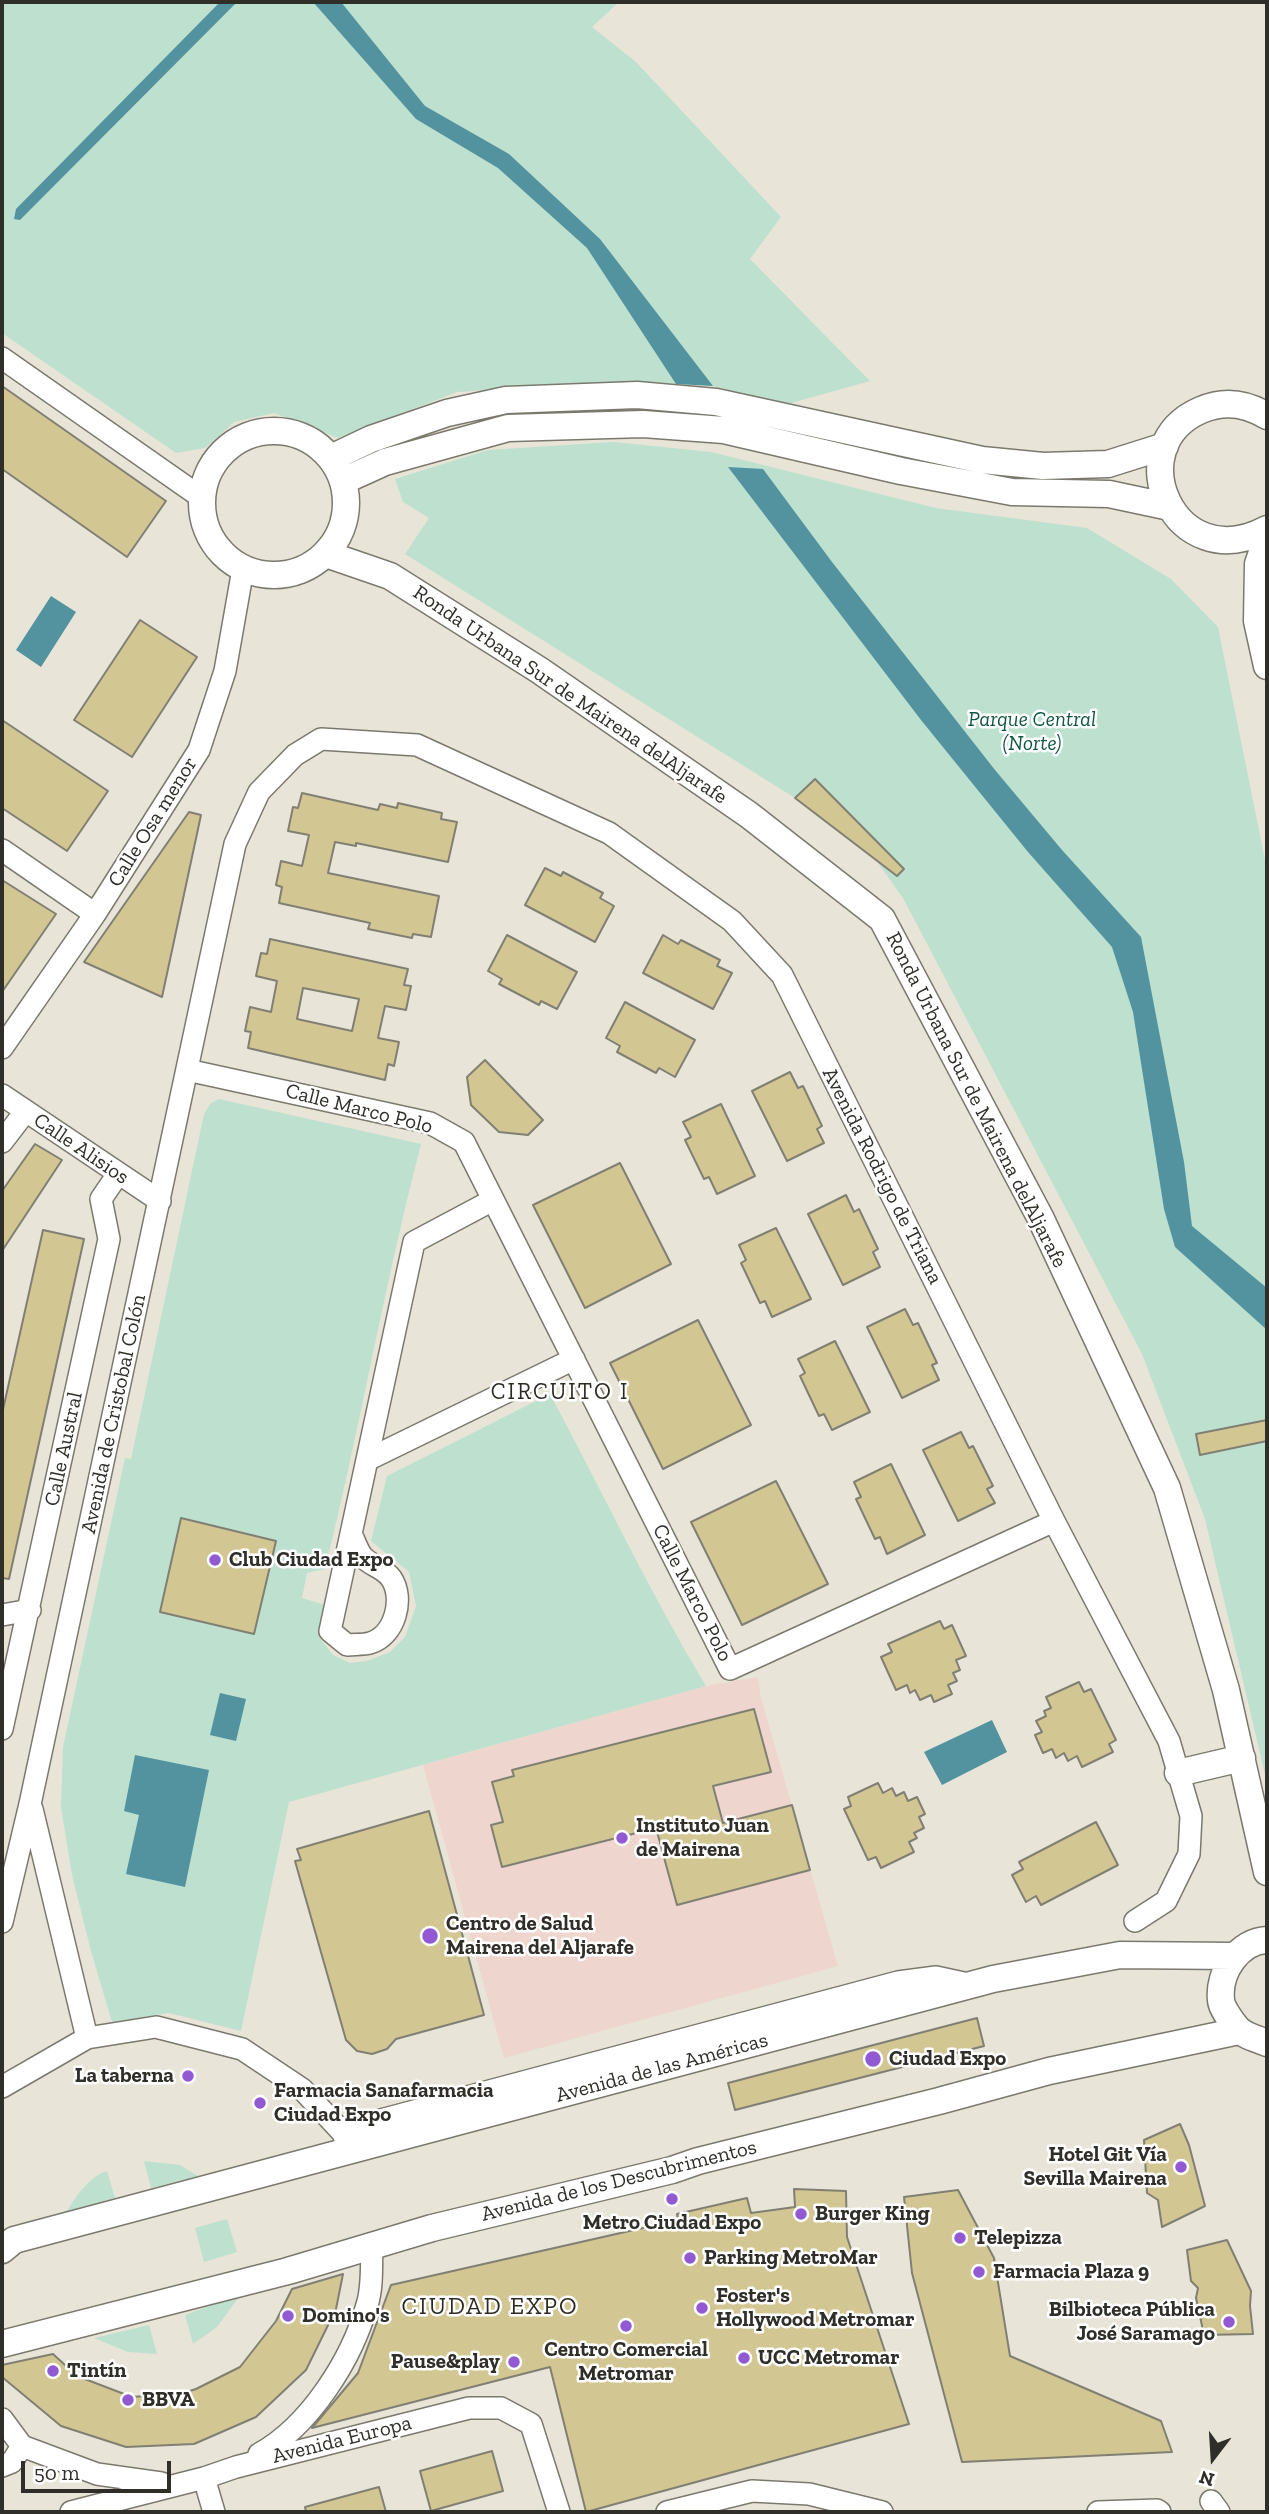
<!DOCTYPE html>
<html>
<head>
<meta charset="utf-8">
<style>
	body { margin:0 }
	#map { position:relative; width:1269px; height:2514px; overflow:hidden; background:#e8e5d8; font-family:"Zilla Slab",serif }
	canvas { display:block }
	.frame { position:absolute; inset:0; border:4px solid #2f2e29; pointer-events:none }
	.north { position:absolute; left:1178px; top:2423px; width:70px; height:70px; -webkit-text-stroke:5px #fff; paint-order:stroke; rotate:197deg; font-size:19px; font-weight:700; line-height:28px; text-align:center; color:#2f2e29 }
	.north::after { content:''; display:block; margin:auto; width:24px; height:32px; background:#2f2e29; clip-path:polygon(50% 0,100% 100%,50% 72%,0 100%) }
	.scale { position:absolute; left:21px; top:2461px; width:150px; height:32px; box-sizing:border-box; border:4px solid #2f2e29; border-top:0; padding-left:9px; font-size:21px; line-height:24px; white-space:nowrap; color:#2f2e29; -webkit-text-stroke:5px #fff; paint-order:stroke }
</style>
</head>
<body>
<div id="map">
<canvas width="1269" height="2514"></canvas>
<div class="frame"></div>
<div class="north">N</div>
<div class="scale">50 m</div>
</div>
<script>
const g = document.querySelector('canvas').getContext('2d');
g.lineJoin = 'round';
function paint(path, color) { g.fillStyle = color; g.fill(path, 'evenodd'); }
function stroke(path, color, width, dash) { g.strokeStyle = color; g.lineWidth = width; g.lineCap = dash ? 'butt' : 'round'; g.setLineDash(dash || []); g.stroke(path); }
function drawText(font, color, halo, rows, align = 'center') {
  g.font = font + ' "Zilla Slab",serif'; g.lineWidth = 5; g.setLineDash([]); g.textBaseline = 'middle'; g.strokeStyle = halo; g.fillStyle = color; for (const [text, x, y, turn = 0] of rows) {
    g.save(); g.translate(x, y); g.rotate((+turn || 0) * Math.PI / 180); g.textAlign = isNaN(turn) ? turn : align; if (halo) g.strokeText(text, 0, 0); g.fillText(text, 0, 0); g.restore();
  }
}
const education = new Path2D(`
	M758 1677 761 1698 838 1966 504 2058 423 1765 706 1686Z`);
const green = new Path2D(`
	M2 2H619L592 27 636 62 781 217 750 259 870 381 784 405 713 386 634 381 457 392 338 438 274 413 234 422 205 448 176 453 2 333Z
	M614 442 711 452 936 508 1087 528 1171 579 1218 627 1267 870V1783L1205 1519 1142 1354 903 898 875 859 795 798 405 554 429 518 403 502 395 479 488 450Z
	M219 1099 421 1144C384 1285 360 1428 325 1569L307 1573 302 1598 325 1605 319 1637 333 1655 350 1663 367 1661 390 1652 405 1637 416 1606 409 1572 371 1541 387 1476 550 1394C602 1491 649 1591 706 1686L289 1802 241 2031 169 2013 112 2022 91 1951 72 1875 61 1807 63 1747 125 1458 131 1459 204 1114 210 1104Z
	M144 2161 180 2165 198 2176 151 2188Z
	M107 2171 115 2198 66 2213C75 2197 89 2177 107 2171Z
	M227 2219 237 2252 204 2262 195 2228Z
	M241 2294 217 2327 193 2344 185 2315Z
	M149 2325 157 2354 128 2352 94 2338Z`);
const water = new Path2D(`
	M220 2H237L20 220 14 219 16 209Z
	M313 2H341L425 106 509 154 600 239 713 386 676 384 587 248 498 168 416 119Z
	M728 467 763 469 832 562 995 770 1062 850 1141 937 1184 1162 1192 1226 1267 1288V1330L1175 1247 1164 1209 1133 1012 1112 947 1028 852 921 720Z
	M51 596 76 612 41 667 16 650Z
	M220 1693 246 1699 236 1741 210 1735Z
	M992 1720 1007 1752 942 1785 924 1752Z
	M135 1755 209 1770 185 1887 126 1874 139 1815 124 1811Z`);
const building = new Path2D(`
	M2 386 166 501 127 557 2 469Z
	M140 620 197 657 132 757 74 720Z
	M2 720 108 791 67 851 2 808Z
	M815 779 904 869 897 876 795 798Z
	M302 793 378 810 380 804 397 808 398 803 442 813 441 819 457 822 448 862 356 843V846L335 842 328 873 439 896 431 937 413 934 412 938 368 929 370 923 279 903 282 887 276 885 281 861 302 866 309 835 288 831 293 807 298 808Z
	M189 812 201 815 162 997 84 962Z
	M545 868 561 876 563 872 603 893 600 898 614 906 595 942 525 905Z
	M2 880 56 914 2 992Z
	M507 935 577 972 557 1009 541 1001 539 1005 499 984 502 979 488 971Z
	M663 935 678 944 681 940 720 960 717 966 732 973 713 1009 643 973Z
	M270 939 408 969 404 985 411 986 406 1010 385 1006 378 1038 399 1042 394 1066 388 1064 385 1080 248 1048 251 1032 245 1031 250 1007 271 1012 277 981 256 976 261 953 267 954ZM303 988 359 999 352 1031 297 1019Z
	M625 1002 695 1040 675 1077 659 1068 656 1073 617 1052 620 1046 606 1038Z
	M485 1060 543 1120 528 1135 499 1132 471 1105 467 1077Z
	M790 1072 798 1088 803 1086 822 1126 817 1129 824 1143 787 1161 752 1091Z
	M721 1104 755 1176 717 1194 709 1177 704 1179 685 1140 691 1137 683 1122Z
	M35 1144 62 1160 2 1251V1191Z
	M620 1163 671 1264 585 1308 533 1205Z
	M846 1195 854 1212 859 1209 878 1249 873 1252 880 1267 843 1285 808 1214Z
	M776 1228 811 1299 772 1317 765 1301 760 1303 741 1263 746 1260 739 1245Z
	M43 1230 84 1239 9 1579 2 1578V1414Z
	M905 1309 913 1325 918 1323 937 1363 932 1365 939 1380 902 1398 867 1327Z
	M698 1320 751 1425 663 1469 610 1363Z
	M835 1341 870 1412 832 1430 824 1414 819 1416 800 1376 805 1373 798 1359Z
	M1267 1420V1441L1200 1455 1196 1434Z
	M961 1432 969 1448 973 1446 993 1486 987 1489 995 1503 958 1521 923 1450Z
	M891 1464 925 1535 887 1554 880 1537 875 1539 856 1499 861 1497 854 1482Z
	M776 1481 828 1584 742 1625 691 1522Z
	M181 1518 276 1541 254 1634 160 1612Z
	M940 1621 944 1629 952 1625 966 1656 956 1660 960 1670 953 1673 957 1681 948 1685 952 1694 934 1702 931 1695 920 1700 915 1690 910 1693 907 1685 896 1690 881 1657 892 1652 888 1644Z
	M1079 1682 1084 1692 1091 1689 1116 1740 1109 1744 1113 1752 1082 1767 1077 1756 1068 1761 1064 1753 1056 1758 1052 1749 1043 1753 1035 1735 1042 1732 1036 1721 1046 1716 1044 1711 1051 1708 1046 1697Z
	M754 1709 771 1772 713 1786 723 1823 792 1805 810 1870 677 1905 656 1828 502 1867 491 1825 503 1822 492 1782 514 1776 512 1770Z
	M878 1783 883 1793 892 1788 896 1796 904 1792 908 1801 917 1797 925 1814 919 1817 924 1828 914 1833 917 1838 909 1842 914 1852 881 1868 876 1857 868 1860 844 1809 851 1806 848 1797Z
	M429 1811 484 2015 396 2039 387 2049 372 2054 357 2051 346 2040 295 1861 301 1860 297 1849Z
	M1096 1822 1118 1865 1041 1905 1036 1896 1026 1902 1012 1875 1023 1869 1019 1862Z
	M977 2018 984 2046 735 2110 728 2083Z
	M1180 2124 1189 2145 1205 2206 1162 2227 1158 2200 1147 2193 1144 2140Z
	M794 2189 846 2191 847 2237 909 2424 586 2512 550 2367 312 2428 358 2373 391 2285 678 2220 677 2214 747 2198 751 2213 795 2207Z
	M958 2190 994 2258 1010 2356 1161 2421 1172 2452 962 2462 912 2273 904 2197Z
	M1227 2240 1251 2291 1250 2306 1253 2334 1204 2335 1196 2298 1198 2288 1191 2281 1187 2250Z
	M343 2274 336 2309 306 2370 256 2417 194 2444 126 2447 61 2426 2 2377V2365L53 2354 77 2376 132 2397 183 2393 196 2389 240 2367 276 2321 292 2289Z
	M492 2451 503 2491 431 2511 420 2471Z
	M379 2487 386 2512H306L305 2507Z`);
const minor = new Path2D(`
	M2 358 202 498
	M2 850 95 914
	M2 1048 95 914 199 750 225 671 243 569
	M187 1070 430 1123 464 1142 730 1669 1054 1521
	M2 1095 160 1201
	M2 1142 25 1112
	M367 1460 574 1359
	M351 1534C355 1541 358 1553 364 1558 372 1566 384 1568 391 1578 405 1598 395 1636 370 1643 363 1645 354 1644 347 1645L330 1631 414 1242 493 1200
	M2 1615 30 1610
	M2 1729 109 1239 101 1199 118 1174
	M32 1809 87 2038
	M2 1922 30 1804 235 844 259 792 295 755 321 739 417 745 609 833 732 921 782 975 1054 1521 1169 1741 1191 1816 1189 1854 1166 1901 1135 1921
	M2 2087 87 2038 156 2027 242 2049 302 2089 343 2133 347 2145
	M343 2133 362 2125 898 1982 936 1977 973 1985
	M2 2419 22 2446 12 2462 2 2466
	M22 2446 97 2474 161 2483
	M259 2454C310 2426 352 2359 367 2305 373 2287 371 2264 372 2246
	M204 2478 214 2512
	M1211 2501 1219 2512
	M71 2512 204 2478 236 2467 469 2408H501L531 2424 559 2512
	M667 2512 752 2491 809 2494 882 2512
	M1098 2512 1157 2510 1160 2512`);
const tertiary = new Path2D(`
	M1267 416C1246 403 1224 400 1201 410 1117 446 1174 579 1267 529
	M202 503a72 72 0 1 1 144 0a72 72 0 1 1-144 0Z
	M331 458 371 439 447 413 506 400 637 395 716 402 982 460 1043 466 1108 464 1165 446
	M343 481 385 462 508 428 643 424 724 430 901 471 1012 492 1109 494 1170 507
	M1267 538 1258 564 1257 621 1267 666
	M326 554 390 576 539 670 749 815 882 919 1040 1217 1167 1488 1226 1690 1267 1872
	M1178 1773 1242 1758
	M1267 1940C1239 1941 1218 1972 1221 2000 1221 2007 1232 2022 1237 2028 1244 2036 1258 2039 1267 2043
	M2 2250 14 2240 993 1979 1120 1955 1234 1956
	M2 2344 288 2271 432 2228 672 2170 698 2161 939 2101 1049 2071 1239 2031`);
const markers = [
	[215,1560,7,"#925ad2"],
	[622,1838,7,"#925ad2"],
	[430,1936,9,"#925ad2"],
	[873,2059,9,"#925ad2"],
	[188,2076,7,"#925ad2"],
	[260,2103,7,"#925ad2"],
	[1181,2167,7,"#925ad2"],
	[672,2199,7,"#925ad2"],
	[801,2214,7,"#925ad2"],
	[960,2238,7,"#925ad2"],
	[690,2258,7,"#925ad2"],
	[979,2272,7,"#925ad2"],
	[702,2308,7,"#925ad2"],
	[288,2316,7,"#925ad2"],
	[1229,2322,7,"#925ad2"],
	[626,2326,7,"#925ad2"],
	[744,2358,7,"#925ad2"],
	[514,2362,7,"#925ad2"],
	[53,2371,7,"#925ad2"],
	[128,2400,7,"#925ad2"]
];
const streetNames = [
	["Ronda Urbana Sur de Mairena delAljarafe",570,695,34],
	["Calle Osa menor",153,822,-58],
	["Ronda Urbana Sur de Mairena delAljarafe",976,1100,63],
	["Calle Marco Polo",359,1109,14],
	["Calle Alisios",81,1149,34],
	["Avenida Rodrigo de Triana",882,1176,63],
	["Avenida de Cristobal Colón",114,1414,-78],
	["Calle Austral",64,1449,-78],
	["Calle Marco Polo",692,1593,63],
	["Avenida de las Américas",662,2068,-15],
	["Avenida de los Descubrimentos",619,2181,-14],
	["Avenida Europa",342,2440,-14]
];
const parkNames = [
	["Parque Central",1032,720],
	["(Norte)",1032,744]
];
const poiNames = [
	["Club Ciudad Expo",229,1560],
	["Instituto Juan",636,1826],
	["de Mairena",636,1850],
	["Centro de Salud",446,1924],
	["Mairena del Aljarafe",446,1948],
	["Ciudad Expo",889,2059],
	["La taberna",174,2076,"right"],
	["Farmacia Sanafarmacia",274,2091],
	["Ciudad Expo",274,2115],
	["Hotel Git Vía",1167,2155,"right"],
	["Sevilla Mairena",1167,2179,"right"],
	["Burger King",815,2214],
	["Metro Ciudad Expo",672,2223,"center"],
	["Telepizza",974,2238],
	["Parking MetroMar",704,2258],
	["Farmacia Plaza 9",993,2272],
	["Foster's",716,2296],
	["Hollywood Metromar",716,2320],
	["Bilbioteca Pública",1215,2310,"right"],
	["José Saramago",1215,2334,"right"],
	["Domino's",302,2316],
	["Centro Comercial",626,2350,"center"],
	["Metromar",626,2374,"center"],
	["UCC Metromar",758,2358],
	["Pause&play",500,2362,"right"],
	["Tintín",67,2371],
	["BBVA",142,2400]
];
const neighbourhoodNames = [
	["CIRCUITO I",560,1392]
];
const quarterNames = [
	["CIUDAD EXPO",490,2307]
];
paint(education, '#eed5cd');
paint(green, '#bde0cf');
paint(water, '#5393a0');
paint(building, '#d2c693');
stroke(building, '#817f74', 2);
stroke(minor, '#7b796e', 24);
stroke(tertiary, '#7b796e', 29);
stroke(minor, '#fff', 21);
stroke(tertiary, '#fff', 26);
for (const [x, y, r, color] of markers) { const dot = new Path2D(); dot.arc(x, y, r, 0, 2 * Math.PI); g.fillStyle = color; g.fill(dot); stroke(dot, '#fff', 2.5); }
drawText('21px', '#2f2e29', '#fff', streetNames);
drawText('italic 21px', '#11573f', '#fff', parkNames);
drawText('bold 21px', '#2f2e29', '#fff', poiNames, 'left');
g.letterSpacing = '2px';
drawText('23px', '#2d2b21', '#fff', neighbourhoodNames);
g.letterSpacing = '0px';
g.letterSpacing = '2px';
drawText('24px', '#2d2b21', '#fff', quarterNames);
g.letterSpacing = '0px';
</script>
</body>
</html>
